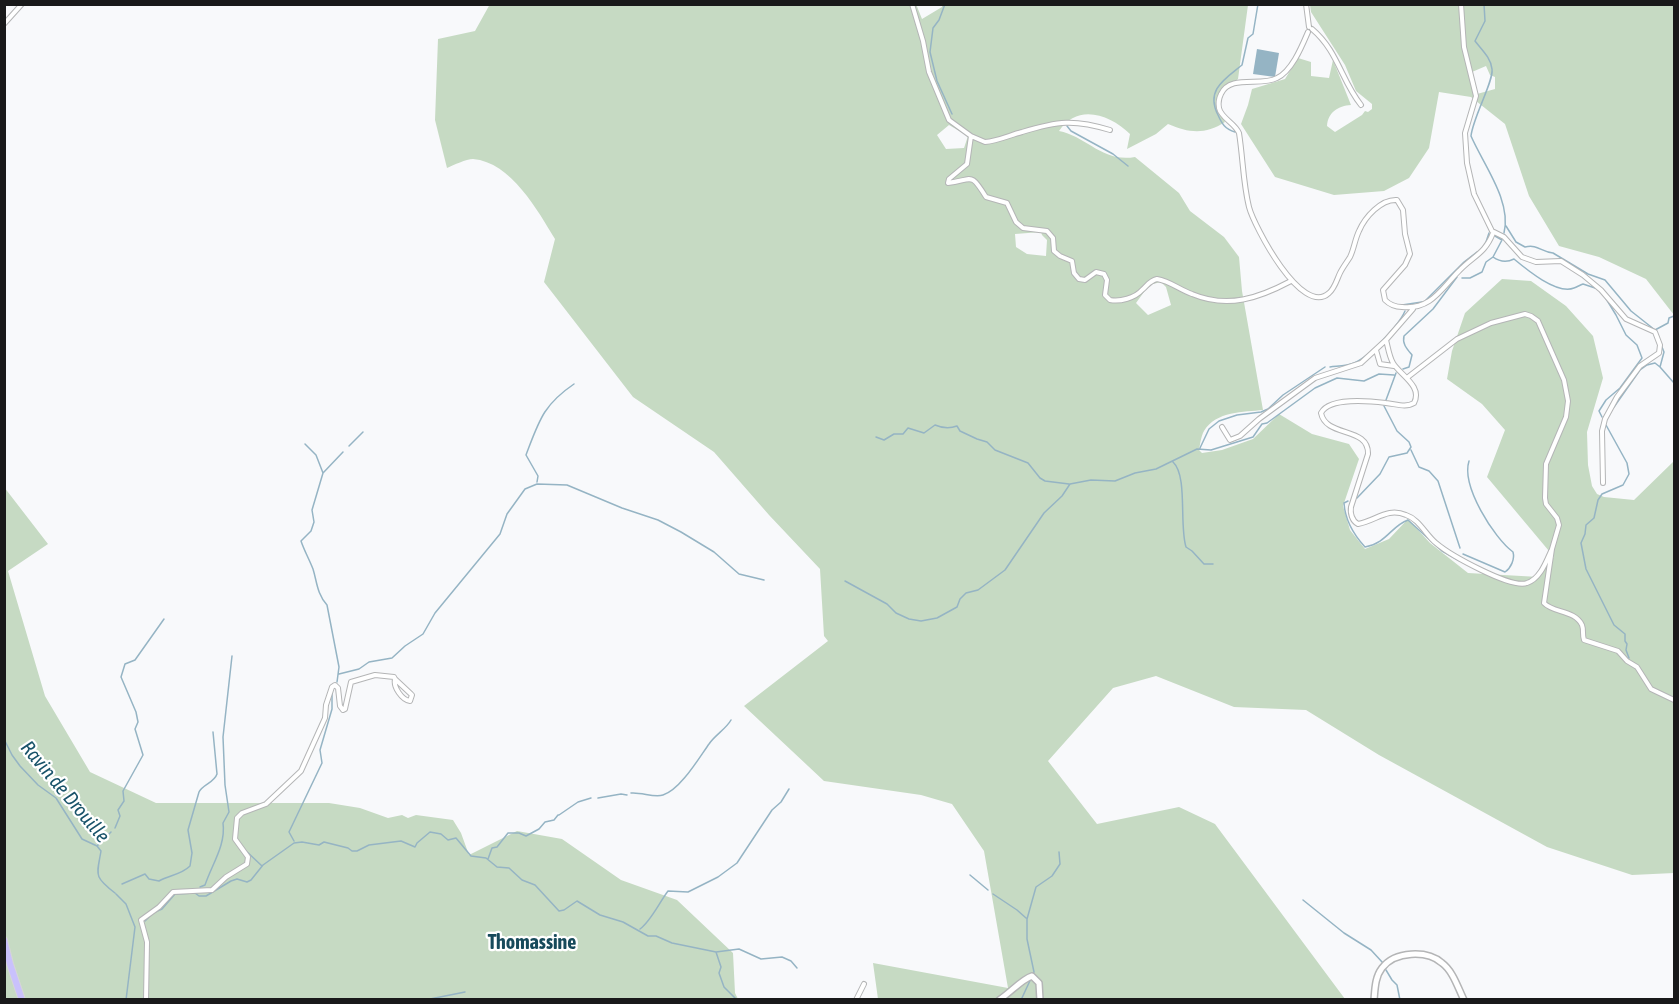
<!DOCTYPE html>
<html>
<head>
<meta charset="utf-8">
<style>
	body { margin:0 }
	#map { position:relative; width:1679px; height:1004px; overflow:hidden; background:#f8f9fb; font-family:"Asap Condensed",sans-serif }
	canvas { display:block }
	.frame { position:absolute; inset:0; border:6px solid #19191a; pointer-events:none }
</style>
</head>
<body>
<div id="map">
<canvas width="1679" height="1004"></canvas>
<div class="frame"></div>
</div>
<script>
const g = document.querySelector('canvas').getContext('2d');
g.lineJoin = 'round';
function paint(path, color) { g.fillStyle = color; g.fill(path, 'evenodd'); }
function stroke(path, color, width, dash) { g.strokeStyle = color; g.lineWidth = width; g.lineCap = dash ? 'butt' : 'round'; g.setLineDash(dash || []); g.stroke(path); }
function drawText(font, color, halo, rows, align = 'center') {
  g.font = font + ' "Asap Condensed",sans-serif'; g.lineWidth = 4.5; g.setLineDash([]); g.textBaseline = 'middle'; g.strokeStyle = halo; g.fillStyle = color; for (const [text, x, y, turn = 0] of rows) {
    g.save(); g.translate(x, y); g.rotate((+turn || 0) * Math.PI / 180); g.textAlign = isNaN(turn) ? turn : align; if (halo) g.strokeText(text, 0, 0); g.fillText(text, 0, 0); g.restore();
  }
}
const green = new Path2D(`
	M490 4H916L922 19 942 7V4L1248 5 1238 79C1219 93 1216 100 1225 122 1205 135 1189 133 1168 124L1156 134 1127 149 1130 134C1110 114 1077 103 1059 131 1086 136 1103 163 1135 157L1179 193 1190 211 1224 237 1239 257 1242 291 1263 410C1244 412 1216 411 1204 431 1201 436 1200 445 1199 450L1202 453 1222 450 1253 439 1279 414 1312 434 1349 444 1359 459 1343 506 1350 530 1365 549 1389 539 1408 519 1430 543 1468 573 1539 577 1554 557 1487 477 1505 430 1482 404 1447 379 1452 351 1465 313 1502 279 1531 281 1566 306 1593 336 1603 378 1587 432 1588 465 1592 486 1597 494 1604 497 1634 500 1674 461V873L1632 875 1547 847 1379 755 1306 710 1234 707 1156 676 1113 688 1048 761 1097 824 1179 807 1215 824 1345 999H878L873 963 1008 988 984 851 952 804 921 795 824 781 744 706 828 641 824 636 820 569 769 515 714 452 633 397 544 282 555 239C538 211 511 162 473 159 466 159 454 165 447 168L435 120 438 39 475 31ZM949 125 968 136 964 148 946 149 937 135ZM1041 232 1042 235 1047 240 1046 256 1027 254 1016 247 1015 234ZM1161 282 1166 287 1171 305 1148 315 1136 303 1149 285Z
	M1310 5H1674V315L1646 279 1599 257 1559 246 1529 196 1505 124 1471 97 1439 92 1429 148 1409 178 1384 191 1334 195 1275 177 1241 124 1248 105 1252 89 1285 79 1298 58 1311 62V76L1329 78 1333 60 1351 105C1338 106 1328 112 1327 126L1335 132 1362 115 1365 111 1368 112 1372 109V104L1356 91 1345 65 1311 12ZM1486 66 1490 75 1495 77V89L1477 94 1472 72Z
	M4 487 48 544 8 571 45 696 90 772 156 803H329L360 808 388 818 402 815 408 818 416 815 453 820 461 833 469 855 517 831 562 839 621 880 677 900 733 953 735 993 738 999H5Z`);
const water = new Path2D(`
	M1257 49 1279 53 1275 77 1253 74Z`);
const stream = new Path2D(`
	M945 4 939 20 933 28 930 52 937 81 952 114
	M1484 4 1485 21 1475 41C1482 50 1491 58 1492 69 1494 81 1473 117 1471 136 1483 164 1512 201 1504 233
	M1067 126 1071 131 1113 154 1128 166
	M1235 132C1225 129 1222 124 1218 115 1205 90 1225 79 1242 65L1248 38 1253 34 1258 4
	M1506 226 1516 242 1525 247C1538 244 1541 252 1553 253L1588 274 1605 280 1631 311 1655 330 1664 352 1660 367 1674 383
	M1485 245 1489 233
	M1493 257C1500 262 1506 263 1514 259 1526 269 1557 295 1574 288 1577 287 1580 285 1583 284L1595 288
	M1462 278H1470L1482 272 1486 262 1493 257 1502 240 1495 236
	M1426 300 1464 262 1477 252
	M1402 305 1422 302
	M1655 330 1668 323 1669 318 1674 316
	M1330 367C1338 366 1347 366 1354 363 1369 357 1399 325 1405 311
	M1403 369 1409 367 1412 355C1407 349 1402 344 1404 336L1433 309 1457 277
	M1386 400 1396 373
	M1614 407 1640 370 1647 365 1655 363 1660 367
	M1602 417 1599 411 1606 400 1620 388 1642 358 1637 345 1626 335 1616 315 1605 297
	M1606 425 1627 463 1629 474 1623 485 1602 494 1598 500 1594 518 1586 525 1585 534 1581 543 1586 569 1614 625 1625 634V641L1627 644 1626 650 1629 658
	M876 437 884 440 894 434H903L908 428 924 433 935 425C942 428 949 429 957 426L960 431 977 439 987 442 995 450 1028 463 1040 478 1045 481 1069 484
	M305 444 316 455 323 473
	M349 446 363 432
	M1200 448 1209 429 1219 421 1237 415 1261 412 1268 409 1283 395 1325 367
	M1411 450 1419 467 1429 471 1438 481 1460 548
	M1173 462C1188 476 1179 525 1186 547L1192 551 1204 564H1213
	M537 482 538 476 526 455C539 421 543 405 574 384
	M1357 498 1380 474 1389 457 1407 453 1411 447 1409 442 1397 431 1384 406
	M1348 501 1344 503C1345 519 1354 535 1365 547 1387 543 1391 526 1408 520L1442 551 1460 561
	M1463 554 1505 572C1511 568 1515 559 1513 552 1494 538 1461 486 1469 461
	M845 581 887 604 896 613 909 619 921 621 937 618 957 607 960 599 966 593 978 590 1005 570 1044 513 1062 496 1070 484 1091 480 1115 481 1135 473 1156 469 1197 449 1211 450 1253 437 1262 424 1267 423 1315 388 1337 378 1364 381 1379 374 1394 375
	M339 674 359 669 369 662 392 658 405 646 423 634 435 613 500 534 507 514 525 489 537 484 567 485 622 508 658 520 681 532 714 552 739 574 764 580
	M337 682 339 667 327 605C317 594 317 582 313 569 309 559 304 550 301 541L311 531 314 522 312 510 323 473 343 452
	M4 739 12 755 20 766 38 785 56 798 82 839 97 846 101 851C97 875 93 876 115 893
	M631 793C642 792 654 798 663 795 680 790 699 758 709 744 715 735 726 729 731 720
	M598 798 621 794 627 795
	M115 828 120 816 118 810 124 801 123 791 143 755 135 729 138 722 136 712 121 677 125 664 135 660 164 619
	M294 841 289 832 322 763 320 750 332 709V692
	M97 846 111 832
	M244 849 262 866
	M488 859 492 848 497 847 508 833H519L526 836 539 829 545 822 554 820 558 815H559L578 802 591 798
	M970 875 988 890
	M122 884 145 874 149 879 159 881C169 875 181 875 190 866L192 853 188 830 199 792C203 784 214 783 217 774L213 732
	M200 887 205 885C212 864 226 845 223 823L229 812 225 785 223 737 232 656
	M116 894 126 904 135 927 126 1000
	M993 894 1017 910 1026 918
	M1303 900 1344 933 1371 950 1383 963
	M155 912 162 909 175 894 195 893 199 896H206L231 881 237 879 247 882 251 880 263 865 294 843 302 842 319 845 324 842 348 848 352 851H357L369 845 401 841 415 847 417 843 430 832 441 834 448 840 456 838 471 856 486 858 497 867 509 868 522 880 535 885 559 911 564 910 577 901 600 915 623 922 648 936H656L672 943 716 952 739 949 761 959 782 957 791 961 797 968
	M145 921 151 915
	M640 929C651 921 659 903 668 891L688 892 718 877 737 863 772 810 781 802 789 789
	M716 952 721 967 719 973 724 987 737 1000
	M1386 970 1392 980 1397 985 1400 1000
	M425 1000 465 992
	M1021 1000 1034 972 1027 939V919L1036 887 1052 876 1060 864 1059 852`);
const street = new Path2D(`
	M912 4 923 41 929 72 949 120 971 136 985 142C998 141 1010 135 1022 132 1058 121 1074 119 1110 130
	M1306 4 1309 27
	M1461 4 1464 47 1476 96 1465 133 1467 163 1474 194 1492 231
	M4 24 22 4
	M1312 29C1338 51 1341 80 1361 105
	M1308 32C1302 46 1292 71 1277 78 1261 87 1230 74 1221 94 1219 98 1218 103 1219 108 1221 118 1235 123 1239 133 1243 158 1243 183 1249 207 1254 226 1302 318 1329 293 1335 288 1337 279 1340 273 1343 267 1347 262 1350 257 1354 249 1355 239 1359 231 1365 217 1381 199 1397 200L1403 210 1405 234 1410 254 1405 265 1383 290 1385 300C1390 305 1395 307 1402 307 1431 310 1441 289 1459 271 1473 256 1485 254 1493 233
	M971 136 967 164 949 179 948 183C973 180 970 171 986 197L1007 203 1016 222 1023 228 1047 231 1053 238 1054 251 1060 256 1072 261 1074 273 1079 279 1085 280 1096 272 1104 274 1107 280 1105 295 1110 300C1120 302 1135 298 1142 290 1148 285 1149 281 1157 279 1170 281 1180 290 1192 294 1228 309 1259 298 1291 281
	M1494 232 1504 237 1522 257 1536 262 1561 261 1583 275 1601 290 1626 319 1655 332 1660 345 1659 353 1640 366 1617 397 1605 419 1602 431 1603 483
	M1386 340C1388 347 1389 356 1393 363 1400 375 1423 386 1414 403 1406 408 1396 404 1386 403 1370 401 1329 397 1321 413 1326 438 1369 426 1368 454L1351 507C1350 513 1352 521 1358 524 1376 521 1387 507 1406 515 1419 519 1426 535 1436 543 1450 555 1511 589 1527 583 1540 579 1546 562 1551 551
	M1376 350 1380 364 1394 366
	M1408 377 1457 339 1491 323 1525 314 1531 316 1538 321 1564 380 1568 401 1566 417 1546 464 1545 498 1546 504 1557 518 1559 525 1552 549 1544 603C1553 613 1575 610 1582 625 1584 630 1582 635 1584 640L1618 651 1627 661 1637 667 1651 689 1674 700
	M1222 427 1230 440 1240 436 1259 419 1315 378 1361 363 1386 340 1413 309
	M146 1000 147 942 141 920 159 907 173 892 212 890 226 877 247 864 248 857 235 839 237 818 242 813 266 804 301 771 325 718 326 705 332 687 335 685 338 688 340 706 343 710 345 709 351 682 375 675 394 677 395 679 411 694 412 695 410 701C402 700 393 687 395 679
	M856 1000 864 984`);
const secondary = new Path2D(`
	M999 1000C1010 993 1022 979 1032 976L1039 983 1040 1000
	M1374 1000C1375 989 1375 977 1382 968 1395 951 1427 950 1442 963 1453 971 1458 988 1464 1000`);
const primary = new Path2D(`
	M4 940 10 964 22 1000`);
const waterNames = [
	["Ravin de Drouille",65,792,50]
];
const neighbourhoodNames = [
	["Thomassine",532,943]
];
paint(green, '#c6dac3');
paint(water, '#95b4c4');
stroke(stream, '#95b4c4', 1.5);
stroke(street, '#b4b5b6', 6);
stroke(secondary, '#b4b5b6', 8);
stroke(primary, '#d6d6d6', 8);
stroke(street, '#fff', 4);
stroke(secondary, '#fff', 5);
stroke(primary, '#c9c1fc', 6);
drawText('italic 20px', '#19536a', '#fff', waterNames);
drawText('bold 20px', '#174a5b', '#fff', neighbourhoodNames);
</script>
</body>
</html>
